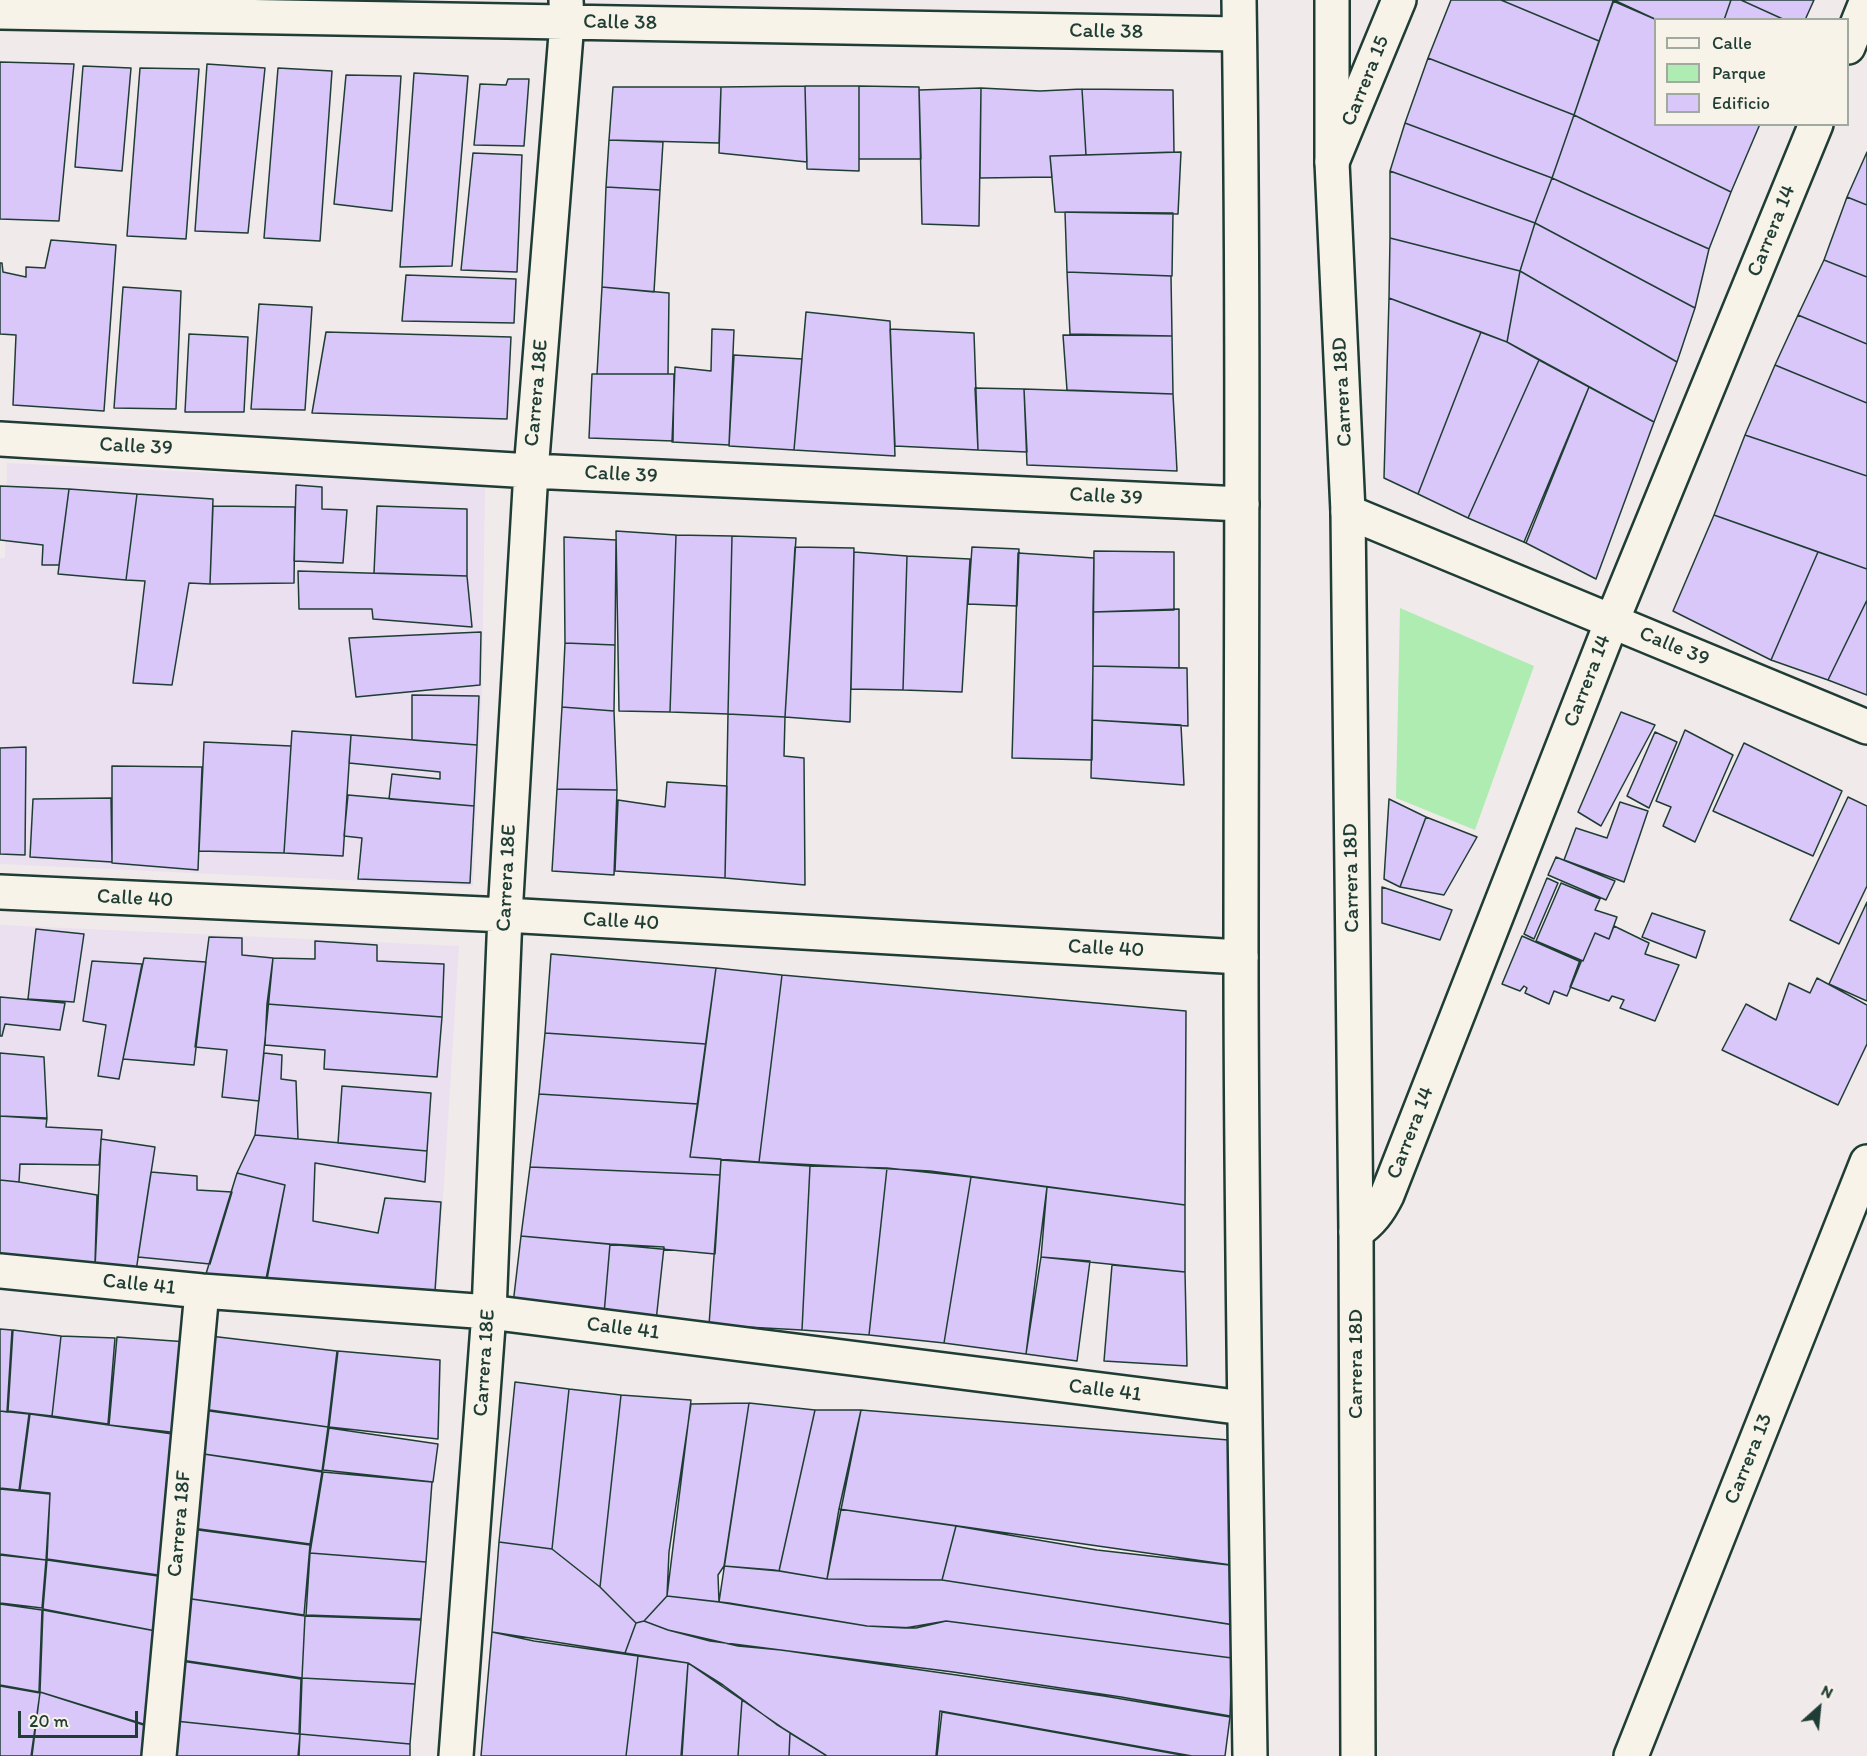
<!DOCTYPE html>
<html>
<head>
<meta charset="utf-8">
<style>
	body { margin:0 }
	#map { position:relative; width:1867px; height:1756px; overflow:hidden; background:#f1eaeb; font-family:Itim,sans-serif }
	canvas { display:block }
	.legend { position:absolute; left:1654px; top:18px; width:195px; height:108px; box-sizing:border-box; background:#f7f3e8; border:2px solid #a1aaa0; margin:0; padding:8px 10px; list-style:none; font-size:18px; color:#1f3d34 }
	.legend li { display:flex; align-items:center; gap:12px; height:30px }
	.legend b { width:30px; border:2px solid #a1aaa0 }
	.north { position:absolute; left:1789px; top:1678px; width:60px; height:60px; -webkit-text-stroke:4px #f7f3e8; paint-order:stroke; rotate:27deg; font-size:16px; font-weight:700; line-height:24px; text-align:center; color:#1f3d34 }
	.north::after { content:''; display:block; margin:auto; width:21px; height:27px; background:#1f3d34; clip-path:polygon(50% 0,100% 100%,50% 72%,0 100%) }
	.scale { position:absolute; left:18px; top:1711px; width:120px; height:27px; box-sizing:border-box; border:3px solid #1f3d34; border-top:0; padding-left:8px; font-size:18px; line-height:21px; white-space:nowrap; color:#1f3d34; -webkit-text-stroke:4px #f7f3e8; paint-order:stroke }
</style>
</head>
<body>
<div id="map">
<canvas width="1867" height="1756"></canvas>
<ul class="legend">
<li><b style="height:8px;background:#f7f3e8"></b>Calle</li>
<li><b style="height:16px;background:#aeecb2"></b>Parque</li>
<li><b style="height:16px;background:#d8c7f8"></b>Edificio</li>
</ul>
<div class="north">N</div>
<div class="scale">20 m</div>
</div>
<script>
const g = document.querySelector('canvas').getContext('2d');
g.lineJoin = 'round';
function paint(path, color) { g.fillStyle = color; g.fill(path, 'evenodd'); }
function stroke(path, color, width, dash) { g.strokeStyle = color; g.lineWidth = width; g.lineCap = dash ? 'butt' : 'round'; g.setLineDash(dash || []); g.stroke(path); }
function drawText(font, color, halo, rows, align = 'center') {
  g.font = font + ' Itim,sans-serif'; g.lineWidth = 4.5; g.setLineDash([]); g.textBaseline = 'middle'; g.strokeStyle = halo; g.fillStyle = color; for (const [text, x, y, turn = 0] of rows) {
    g.save(); g.translate(x, y); g.rotate((+turn || 0) * Math.PI / 180); g.textAlign = isNaN(turn) ? turn : align; if (halo) g.strokeText(text, 0, 0); g.fillText(text, 0, 0); g.restore();
  }
}
const built = new Path2D(`
	M7 463 485 486 482 688 473 886 0 864V558H5Z
	M0 925 459 946 437 1293 0 1263Z
	M653 1231 727 1240 719 1338 646 1331Z`);
const green = new Path2D(`
	M1400 608 1534 666 1475 830 1396 798Z`);
const building = new Path2D(`
	M1451 0H1501L1599 41 1574 115 1428 58Z
	M1501 0H1614L1599 41Z
	M1614 0H1731L1724 20H1657Z
	M1731 0H1741L1785 20H1724Z
	M1741 0H1814L1805 20H1785Z
	M1613 1 1657 20H1656V124H1760L1731 192 1574 115Z
	M1428 58 1574 115 1552 178 1405 123Z
	M0 62 74 64 59 221 0 219Z
	M207 64 265 68 248 233 195 231Z
	M83 66 131 68 122 171 75 167Z
	M140 68 199 69 186 239 127 236Z
	M278 68 332 71 320 241 264 238Z
	M414 73 468 76 452 266 400 267Z
	M346 75 401 76 392 211 334 204Z
	M508 79H529L524 146 474 145 480 84 506 85Z
	M805 86H859V171L807 169Z
	M805 86 807 162 719 153 721 87Z
	M859 86 919 87 921 159H859Z
	M613 87H721L719 143 609 140Z
	M981 88 1040 91 1082 89 1086 155 1050 156 1052 177 980 178Z
	M981 88 979 226 922 224 919 90Z
	M1082 89 1173 90 1174 152 1086 155Z
	M1574 115 1731 192 1709 249 1552 178Z
	M1405 123 1552 178 1535 223 1390 171Z
	M609 140 663 142 660 190 606 187Z
	M1181 152 1178 214 1055 212 1050 156Z
	M1867 152V205L1847 197Z
	M473 153 522 155 517 272 461 270Z
	M1390 171 1535 223 1520 271 1390 238Z
	M1552 178 1709 249 1695 308 1535 223Z
	M606 187 660 190 654 292 602 287Z
	M1847 197 1867 205V277L1824 260Z
	M1065 212 1173 213 1172 276 1067 272Z
	M1535 223 1695 308 1677 362 1520 271Z
	M1390 238 1520 271 1507 342 1389 298Z
	M51 240 116 245 104 411 13 405 16 335 0 334V263H2L3 272 26 277V267L45 268Z
	M1824 260 1867 277V344L1798 315Z
	M1520 271 1677 362 1654 422 1507 342Z
	M1067 272 1171 276 1172 336 1070 334Z
	M406 275 516 279 514 323 402 321Z
	M123 287 181 291 176 409 114 408Z
	M602 287 669 293 668 374H597Z
	M1389 298 1481 332 1418 494 1384 478Z
	M259 304 312 307 305 410 251 409Z
	M806 312 890 321 895 456 794 450Z
	M1798 315 1867 344V403L1775 365Z
	M712 329 734 330 729 445 672 442 675 367 711 371Z
	M890 329 974 333 978 450 895 446Z
	M326 332 511 337 507 419 312 413Z
	M1481 332 1507 342 1539 360 1468 518 1418 494Z
	M189 334 248 337 244 412H185Z
	M1063 335 1172 336 1173 394 1067 390Z
	M734 355 802 359 794 450 729 446Z
	M1539 360 1589 387 1526 543 1468 518Z
	M1775 365 1867 403V476L1745 435Z
	M592 374H674L673 441 589 438Z
	M1589 387 1654 422 1596 579 1524 542Z
	M975 388 1024 389 1027 452 978 450Z
	M1024 389 1173 394 1177 471 1027 465Z
	M1745 435 1867 476V569L1714 515Z
	M296 485 322 487V509L347 510 343 563 294 561Z
	M0 486 69 489 59 565H42L43 545 0 540Z
	M69 489 137 494 126 580 58 574Z
	M137 494 213 499 210 584 189 583 172 685 133 683 145 581 126 580Z
	M213 506 295 507 294 583 210 584Z
	M377 506 467 509V576L374 573Z
	M1714 515 1818 552 1771 660 1673 611Z
	M616 531 676 535 670 712 619 711Z
	M676 535 732 536 728 714 670 712Z
	M732 536 796 538 785 717 728 714Z
	M564 537 616 540 615 645 565 643Z
	M795 547 854 548 850 722 785 717Z
	M972 547 1019 549 1017 606 968 604Z
	M1094 551 1174 552V610L1093 612Z
	M854 552 907 556 903 690 851 689Z
	M1818 552 1867 569V600L1828 680 1771 660Z
	M1018 553 1094 558 1092 760 1012 758Z
	M907 556 970 559 962 692 903 690Z
	M298 571 467 576 472 627 373 619 372 609H299Z
	M1867 600V695L1828 680Z
	M1179 609V668L1093 666V612Z
	M481 632 480 685 356 697 349 638Z
	M565 643 615 645 614 711 562 707Z
	M1093 666 1187 668 1188 726 1092 720Z
	M412 695 479 696 477 745 412 740Z
	M562 707 614 711 617 790 557 789Z
	M1621 712 1655 725 1601 826 1578 812Z
	M728 714 785 717 784 756 804 758 805 885 725 878Z
	M1092 720 1181 725 1184 785 1091 778Z
	M1685 730 1733 755 1695 842 1663 826 1671 807 1656 801Z
	M292 731 351 735 343 856 284 853Z
	M1655 732 1677 742 1649 808 1627 796Z
	M351 735 477 745 474 806 389 799 392 774 440 779V772L349 763Z
	M204 742 291 746 284 853 199 851Z
	M1744 743 1842 791 1813 856 1713 811Z
	M26 747 25 855 0 854V748Z
	M112 766 202 767 198 870 112 863Z
	M667 782 727 786 725 878 615 871 618 800 665 807Z
	M557 789 617 790 614 875 552 871Z
	M348 795 474 806 470 883 358 879 362 838 344 836Z
	M1848 797 1867 806V886L1839 944 1790 920Z
	M111 798 112 862 30 857 33 799Z
	M1389 799 1426 817 1400 887 1384 879Z
	M1620 802 1648 811 1624 882 1564 860 1576 828 1607 838Z
	M1426 817 1477 837 1444 895 1400 887Z
	M1556 857 1615 881 1606 900 1548 875Z
	M1547 878 1558 883 1534 939 1524 934Z
	M1561 883 1600 899 1595 910 1617 917 1609 939 1595 933 1583 961 1536 941Z
	M1382 887 1452 910 1440 940 1382 923Z
	M1867 902V1001L1829 984Z
	M1652 913 1705 931 1696 958 1642 937Z
	M1614 926 1649 943 1645 954 1679 965 1655 1021 1620 1008 1624 1000 1612 996 1609 1001 1570 987 1580 960 1583 961 1595 933 1609 939Z
	M36 929 84 934 74 1002 28 999Z
	M1522 936 1581 962 1567 996 1554 991 1549 1004 1525 993 1527 988 1524 986 1520 991 1502 984Z
	M209 937 242 938V955L273 958 259 1101 222 1097 227 1050 195 1047Z
	M315 941 377 945V961L444 964 442 1017 267 1004 273 958 315 959Z
	M551 954 716 968 706 1044 545 1033Z
	M144 958 206 962 194 1065 123 1059Z
	M92 961 142 964 119 1079 98 1076 106 1025 83 1021Z
	M716 968 782 975 759 1162 690 1157Z
	M782 975 1186 1011 1185 1205 930 1171 759 1162Z
	M1817 978 1867 1005V1044L1838 1105 1722 1050 1746 1004 1776 1020 1789 983 1810 993Z
	M0 997 65 1003 60 1030 5 1024 2 1036H0Z
	M267 1004 442 1017 437 1077 324 1069 325 1050 265 1045Z
	M545 1033 706 1044 698 1104 539 1094Z
	M0 1053 44 1057 47 1119 0 1116Z
	M264 1053 282 1055 281 1079 296 1081 298 1139 255 1135Z
	M342 1086 431 1093 427 1151 338 1143Z
	M539 1094 698 1104 690 1157 721 1159 720 1175 530 1167Z
	M0 1116 47 1118 46 1127 102 1130 99 1165 20 1164 19 1182 0 1180Z
	M255 1135 427 1151 425 1182 315 1163 313 1221 378 1233 385 1198 441 1202 435 1291 267 1279 285 1185 237 1173Z
	M101 1139 155 1147 136 1271 95 1268Z
	M721 1160 810 1166 802 1330 709 1325Z
	M810 1166 887 1168 869 1335 802 1330Z
	M530 1167 720 1175 715 1254 521 1236Z
	M887 1168 971 1177 944 1343 869 1335Z
	M151 1172 197 1176V1190L232 1192 210 1264 138 1257Z
	M237 1173 285 1185 266 1279 205 1277Z
	M971 1177 1047 1187 1026 1354 944 1343Z
	M0 1180 19 1182 97 1195 95 1263 0 1255Z
	M1047 1187 1185 1205V1272L1041 1257Z
	M521 1236 610 1244 604 1314 513 1304Z
	M610 1244 664 1247 656 1321 604 1314Z
	M1041 1257 1090 1261 1077 1361 1026 1354Z
	M1112 1265 1185 1272 1187 1366 1104 1361Z
	M0 1329 12 1330 7 1412 0 1411Z
	M13 1330 61 1336 52 1416 8 1411Z
	M61 1336 115 1338 108 1424 52 1416Z
	M210 1336 337 1351 328 1427 203 1409Z
	M117 1337 188 1342 179 1433 109 1425Z
	M338 1351 440 1360 438 1439 329 1427Z
	M515 1382 569 1389 552 1549 499 1542Z
	M569 1389 621 1395 600 1587 552 1549Z
	M621 1395 691 1400 667 1596 644 1621 636 1623 600 1587Z
	M749 1403 815 1410 779 1571 724 1566Z
	M749 1403 719 1602 667 1596 669 1552 691 1404Z
	M202 1410 328 1427 322 1471 197 1453Z
	M815 1410H861L827 1579 779 1571Z
	M861 1410 1241 1441 1238 1566 839 1509Z
	M0 1411 29 1414 19 1490 0 1488Z
	M30 1414 180 1435 165 1576 47 1559 50 1493 20 1490Z
	M329 1428 438 1444 433 1482 323 1470Z
	M197 1453 322 1472 310 1544 192 1528Z
	M323 1472 432 1482 426 1562 310 1553Z
	M0 1489 50 1494 46 1560 0 1554Z
	M839 1509 956 1526 942 1580 827 1579Z
	M956 1526 1097 1550 1238 1566 1234 1625 942 1580Z
	M191 1529 310 1545 304 1615 185 1598Z
	M499 1542 552 1549 600 1587 636 1623 625 1653 492 1632Z
	M310 1553 426 1562 421 1619 306 1615Z
	M0 1555 46 1560 42 1608 0 1603Z
	M47 1560 165 1577 161 1632 43 1609Z
	M724 1566 774 1570 827 1579 942 1580 1235 1625 1232 1658 946 1621 905 1628 867 1626 719 1602 718 1575Z
	M667 1596 729 1603 867 1626 916 1628 946 1621 1232 1658 1230 1716 1121 1697 953 1672 710 1641 668 1630 644 1621Z
	M185 1598 305 1616 302 1678 181 1660Z
	M0 1604 42 1610 39 1692 0 1685Z
	M43 1610 161 1632 150 1726 40 1692Z
	M305 1616 421 1620 415 1684 302 1678Z
	M644 1621 668 1630 738 1646 781 1650 1104 1696 1230 1717 1225 1756H1192L940 1711 936 1756H827L776 1724 723 1685 688 1663 625 1653 636 1623Z
	M492 1632 534 1641 638 1656 626 1756H481Z
	M638 1656 688 1663 681 1756H626Z
	M181 1661 301 1679 299 1734 175 1721Z
	M688 1663 742 1700 738 1756H682Z
	M302 1678 415 1684 410 1744 300 1734Z
	M0 1686 40 1693 31 1756H0Z
	M40 1692 150 1727 147 1756H32Z
	M742 1700 790 1733 789 1756H738Z
	M942 1712 1187 1756H937Z
	M175 1721 300 1734 298 1756H172Z
	M790 1733 827 1756H789Z
	M300 1734 410 1744V1756H299Z`);
const street = new Path2D(`
	M0 12 1239 34
	M1848 47 1867 0
	M1332 162 1399 0
	M0 439 531 471 1242 504
	M1348 512 1867 727
	M0 892 505 915 1241 957
	M1356 1232C1371 1222 1379 1211 1387 1195L1612 621 1816 124
	M0 1271 202 1291 489 1312 1244 1408
	M159 1756 202 1291
	M456 1756 489 1312 505 915 531 471 567 22 566 0
	M1631 1756 1867 1162`);
const primary = new Path2D(`
	M1239 0C1244 318 1241 635 1241 953 1241 1221 1246 1488 1250 1756
	M1332 0V162L1348 512 1356 1232 1358 1756`);
const streetNames = [
	["Calle 38",620,23,1],
	["Calle 38",1106,32,1],
	["Carrera 15",1366,81,-68],
	["Carrera 14",1772,231,-68],
	["Carrera 18D",1343,392,-93],
	["Carrera 18E",537,393,-85],
	["Calle 39",136,447,3],
	["Calle 39",621,475,3],
	["Calle 39",1106,497,3],
	["Calle 39",1674,647,22],
	["Carrera 14",1588,681,-69],
	["Carrera 18E",507,878,-87],
	["Carrera 18D",1352,878,-91],
	["Calle 40",135,899,3],
	["Calle 40",621,922,3],
	["Calle 40",1106,949,3],
	["Carrera 14",1411,1133,-69],
	["Calle 41",139,1285,6],
	["Calle 41",623,1329,7],
	["Carrera 18E",485,1363,-86],
	["Carrera 18D",1357,1364,-90],
	["Calle 41",1105,1391,7],
	["Carrera 13",1749,1459,-68],
	["Carrera 18F",180,1524,-85]
];
paint(built, '#eae0ef');
paint(green, '#aeecb2');
paint(building, '#d8c7f8');
stroke(building, '#1f3d34', 1.5);
stroke(street, '#1f3d34', 38);
stroke(primary, '#1f3d34', 38);
stroke(street, '#f7f3e8', 33);
stroke(primary, '#f7f3e8', 33);
drawText('21px', '#1f3d34', '#f7f3e8', streetNames);
</script>
</body>
</html>
